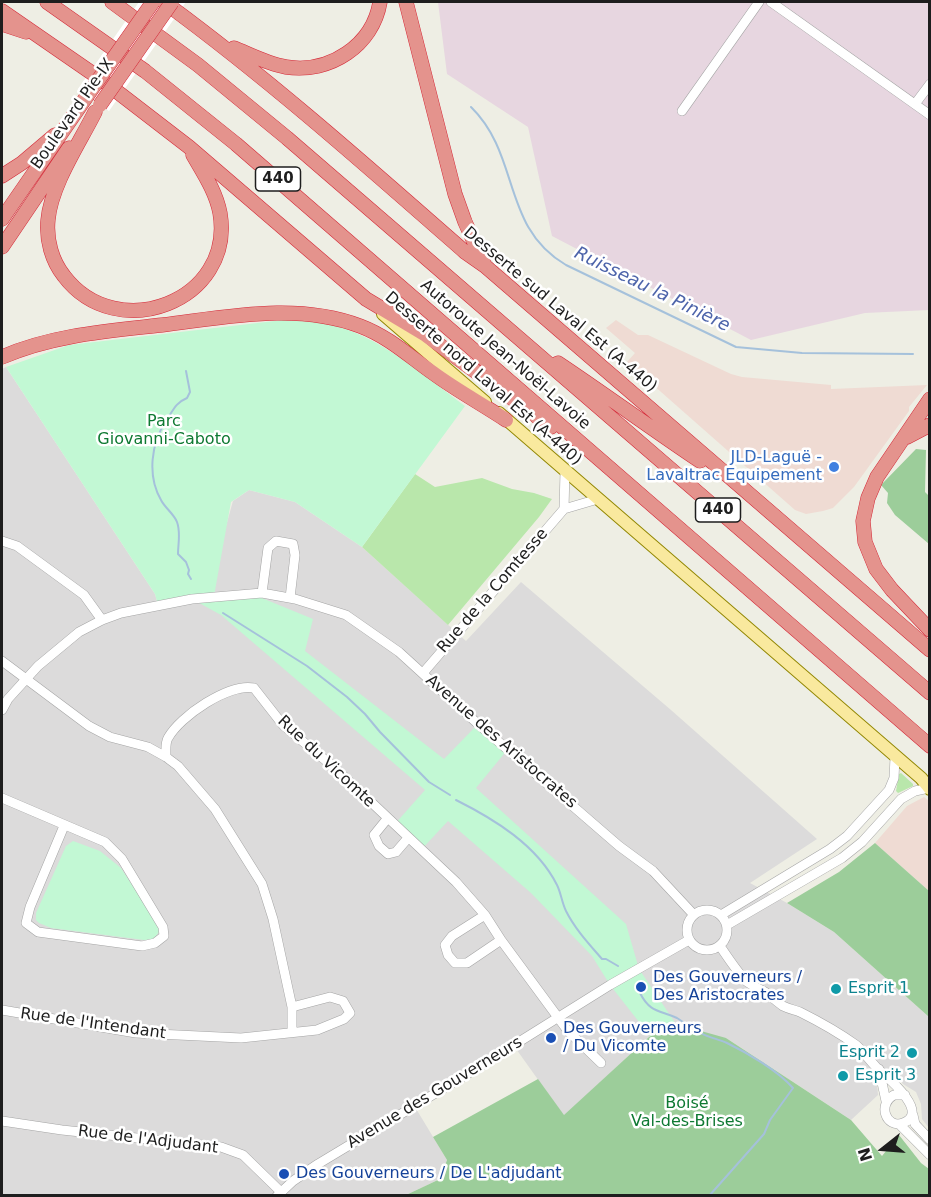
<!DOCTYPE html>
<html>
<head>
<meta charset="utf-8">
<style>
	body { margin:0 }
	#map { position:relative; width:931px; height:1197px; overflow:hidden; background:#eeeee4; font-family:"DejaVu Sans",sans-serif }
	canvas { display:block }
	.frame { position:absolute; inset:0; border:3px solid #1e1e1e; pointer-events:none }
	.north { position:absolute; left:853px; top:1119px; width:60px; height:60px; -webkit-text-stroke:4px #fff; paint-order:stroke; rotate:253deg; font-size:16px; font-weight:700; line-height:24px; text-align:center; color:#1e1e1e }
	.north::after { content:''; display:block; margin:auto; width:21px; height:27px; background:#1e1e1e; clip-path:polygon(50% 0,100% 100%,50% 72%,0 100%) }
</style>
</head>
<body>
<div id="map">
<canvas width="931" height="1197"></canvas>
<div class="frame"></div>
<div class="north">N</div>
</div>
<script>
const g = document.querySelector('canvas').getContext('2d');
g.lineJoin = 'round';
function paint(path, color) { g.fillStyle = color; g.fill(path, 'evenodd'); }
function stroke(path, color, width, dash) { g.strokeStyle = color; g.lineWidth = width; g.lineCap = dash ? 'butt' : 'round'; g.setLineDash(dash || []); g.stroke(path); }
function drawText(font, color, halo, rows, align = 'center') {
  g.font = font + ' "DejaVu Sans",sans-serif'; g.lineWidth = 5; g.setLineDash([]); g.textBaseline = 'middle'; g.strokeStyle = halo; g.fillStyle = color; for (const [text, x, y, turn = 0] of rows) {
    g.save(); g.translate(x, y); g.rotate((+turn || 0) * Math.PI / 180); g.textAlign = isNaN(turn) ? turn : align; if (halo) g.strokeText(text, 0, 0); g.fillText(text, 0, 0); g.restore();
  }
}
const residential = new Path2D(`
	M6 367 155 594 158 605 226 526 233 501 249 490 295 502 362 547 466 641 521 582 671 710 817 839 750 883 787 903 834 932 929 1017V1128L922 1119 921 1104 916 1092 903 1084 894 1072 877 1084 878 1095 851 1120 726 1038 649 1037 564 1116 514 1046 415 1107 447 1160 440 1179 406 1195 2 1196V369Z`);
const commercial = new Path2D(`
	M616 320 638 335H648L731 374 742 377 831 385V389L927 385 909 407V411L854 487 833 508 823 511 806 514 795 510 627 362 635 353 606 328Z
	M924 797 929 801V891L875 843 907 806Z`);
const industrial = new Path2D(`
	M438 2H929V310L865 313 751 340 552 236 528 127 447 74Z`);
const grass = new Path2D(`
	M415 474 435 487 482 478 512 489 534 493 552 499 539 517 448 625 362 547Z
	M901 773 913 784V786L898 793 896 791 899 774Z`);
const forest = new Path2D(`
	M916 449 926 450 925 492 929 496V544L895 515 887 503 888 493 881 485Z
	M875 843 929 891V1017L834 932 787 903 839 872Z
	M676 1024 726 1038 851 1120 882 1156 899 1135 921 1163 929 1169V1195H406L440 1179 447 1160 433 1137 538 1079 564 1115 649 1037Z`);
const park = new Path2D(`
	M283 320C296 321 311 321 325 323 379 335 422 374 465 406L362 547 295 502 249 490 231 502 214 596 252 594 313 619 305 651 444 759 478 724 508 749 476 788 626 924 639 969 676 1024 650 1036 610 985 592 956 531 893 448 821 420 851 394 825 425 790 221 615 192 599 158 605 155 594 6 367 69 345Z
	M73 841 100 851 121 868 161 929 154 939 144 940 51 928 39 923 36 920V913L66 846Z`);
const pier = new Path2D(`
	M139 2H186L109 111 78 89Z`);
const stream = new Path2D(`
	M471 107C521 156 501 227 566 265L736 347 802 353 913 354
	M186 371 190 392 187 398C175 403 173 411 166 421 151 443 147 476 161 500 165 508 174 514 177 522 181 533 178 543 178 554L186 562 189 570 188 574 191 579
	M223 613 307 666 347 697 365 714 380 732 429 782 450 795
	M456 800C494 819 537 845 557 885 561 893 562 903 566 911 575 929 589 944 602 959H606L618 966
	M640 993C650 1013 660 1010 677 1018 685 1023 692 1029 701 1033 709 1038 719 1039 727 1043 748 1053 778 1071 793 1088L770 1120 764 1134 709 1196`);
const minor = new Path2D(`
	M771 2 930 115
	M915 104 930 84
	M682 111 759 2
	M564 509 565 471
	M2 541 17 546 84 595 102 620
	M262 593 268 548 276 541 293 544 295 555 290 598
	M2 661 89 726 110 737 148 747 166 757 178 766 215 809 262 884 273 919 292 1007V1032
	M423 673 564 509 598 499
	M2 710 8 699 38 666 79 632 102 620 121 613 192 599 262 593 295 599 346 615 399 652 478 724 619 846 653 871 694 915
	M166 757C166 751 165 743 168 738 180 716 229 683 254 688L283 725 336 769 456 882 485 915 501 940 568 1031 601 1063
	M2 798 105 842 122 859 163 927 164 936 155 943 142 946 38 932 26 923 30 907 64 826
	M387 819 374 835 379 846 388 854 396 852 408 838
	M687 930a20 20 0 1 1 40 0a20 20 0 1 1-40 0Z
	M485 915 452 936 445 945 448 955 455 963H467L501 940
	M721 915 830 849 847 836 889 790 894 778 895 757
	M727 925 842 858 862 842 901 799 915 791 929 788
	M720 946C728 958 736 970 745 980 750 985 759 988 765 992 771 996 777 1002 783 1006 789 1009 795 1010 800 1012 820 1022 838 1032 856 1045 864 1052 870 1061 878 1069 887 1077 931 1113 903 1123 886 1129 877 1104 894 1095H905
	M2 1010 136 1033 241 1038 317 1030 344 1019 350 1013 343 1001 330 997 292 1007
	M879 1069 886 1101
	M913 1115 915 1124 930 1140
	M2 1121 62 1130 221 1147 243 1155 280 1191
	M899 1124 930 1155
	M277 1196 293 1181 318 1164 474 1070 610 985 689 940`);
const major = new Path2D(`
	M383 314 485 402
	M499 413 921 778 930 789`);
const highway = new Path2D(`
	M47 2 145 71 236 144 930 746
	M112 2 198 65 287 138 930 693
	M164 2C269 79 367 166 465 252L485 266 930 650
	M406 2 455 194 465 222 485 266
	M2 11 102 80 189 147 366 299 426 335 551 427
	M2 24 26 32
	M234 48C251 55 268 64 286 67 330 74 373 45 380 2
	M95 112C79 144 51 185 48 220 46 240 52 261 64 276 117 346 235 301 220 213 216 192 204 174 193 155
	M2 176 22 163 55 135
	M2 219 87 96
	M2 247 69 148
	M2 357C52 335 108 331 162 325 228 317 297 302 360 326 389 337 409 356 433 373 456 390 482 404 506 420
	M558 363C606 395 652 429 700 461
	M930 399 877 477 868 498 863 521 865 542 876 569 892 590 930 630
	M907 437 930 425`);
const highwayBridge = new Path2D(`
	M87 96 153 2
	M100 105 172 2`);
const markers = [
	[834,467,6,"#3f7fe0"],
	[641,987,6,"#1a4fb4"],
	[836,989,6,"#0f9aa8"],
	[551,1038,6,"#1a4fb4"],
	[912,1053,6,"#0f9aa8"],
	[843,1076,6,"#0f9aa8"],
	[284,1174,6,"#1a4fb4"]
];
const shields = [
	[278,179,45],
	[718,510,45]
];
const shieldNames = [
	["440",278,179],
	["440",718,510]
];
const streetNames = [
	["Boulevard Pie-IX",73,114,-55],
	["Desserte sud Laval Est (A-440)",560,310,40],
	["Autoroute Jean-Noël-Lavoie",505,355,41],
	["Desserte nord Laval Est (A-440)",483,379,41],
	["Rue de la Comtesse",493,591,-49],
	["Avenue des Aristocrates",501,742,41],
	["Rue du Vicomte",326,762,43],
	["Rue de l'Intendant",93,1024,8],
	["Avenue des Gouverneurs",435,1093,-31],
	["Rue de l'Adjudant",148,1140,7]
];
const parkNames = [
	["Parc",164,422],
	["Giovanni-Caboto",164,440],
	["Boisé",687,1104],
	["Val-des-Brises",687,1122]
];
const shopNames = [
	["JLD-Laguë -",822,458],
	["Lavaltrac Equipement",822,476]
];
const transitNames = [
	["Des Gouverneurs /",653,978],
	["Des Aristocrates",653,996],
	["Des Gouverneurs",563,1029],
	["/ Du Vicomte",563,1047],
	["Des Gouverneurs / De L'adjudant",296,1174]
];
const cultureNames = [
	["Esprit 1",848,989],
	["Esprit 2",900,1053,"right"],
	["Esprit 3",855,1076]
];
const waterNames = [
	["Ruisseau la Pinière",652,290,26]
];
paint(residential, '#dcdbdb');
paint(commercial, '#efdbd3');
paint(industrial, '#e7d6e0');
paint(grass, '#b9e7ab');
paint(forest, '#9ccd9a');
paint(park, '#c2f8d4');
paint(pier, '#fff');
stroke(stream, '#a5c1db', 2);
stroke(minor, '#a5a5a5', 10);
stroke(major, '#938804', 14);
stroke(highway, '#d42938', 15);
stroke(minor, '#fff', 9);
stroke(major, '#f9e99e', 12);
stroke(highway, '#e4938d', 14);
stroke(highwayBridge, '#d42938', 15, []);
stroke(highwayBridge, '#e4938d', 14);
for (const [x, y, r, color] of markers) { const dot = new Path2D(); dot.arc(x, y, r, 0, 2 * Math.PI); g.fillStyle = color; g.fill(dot); stroke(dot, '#fff', 2); }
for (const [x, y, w] of shields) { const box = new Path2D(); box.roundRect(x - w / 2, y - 12, w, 24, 4.5); g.fillStyle = '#fff'; g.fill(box); stroke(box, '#1e1e1e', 1.5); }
drawText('bold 15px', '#1e1e1e', null, shieldNames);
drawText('16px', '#1e1e1e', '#fff', streetNames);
drawText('16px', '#0e7932', '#fff', parkNames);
drawText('16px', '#366cbe', '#fff', shopNames, 'right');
drawText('16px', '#164399', '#fff', transitNames, 'left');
drawText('16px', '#0d838f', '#fff', cultureNames, 'left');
drawText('italic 18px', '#4d64aa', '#fff', waterNames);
</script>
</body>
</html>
